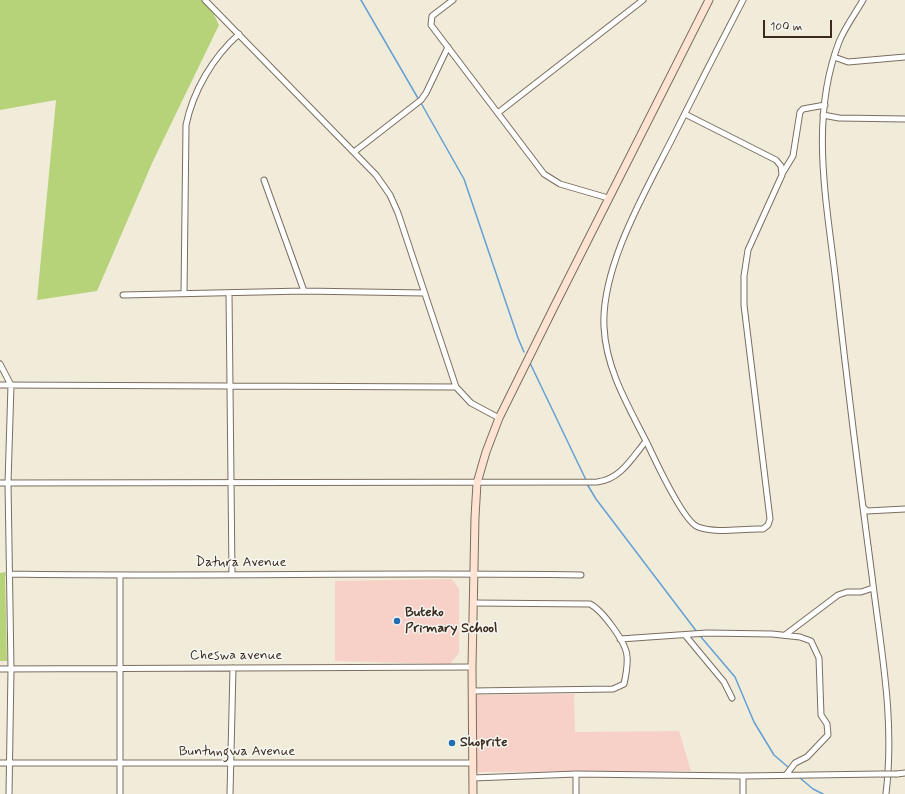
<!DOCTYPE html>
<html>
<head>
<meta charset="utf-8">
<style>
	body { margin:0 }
	#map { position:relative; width:905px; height:794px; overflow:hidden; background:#f1ecda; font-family:Mynerve,sans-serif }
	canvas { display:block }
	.scale { position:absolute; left:763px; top:20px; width:69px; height:18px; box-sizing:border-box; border:2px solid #3b2a1e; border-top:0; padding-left:5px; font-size:12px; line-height:14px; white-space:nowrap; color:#3b2a1e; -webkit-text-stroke:3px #f6f6f2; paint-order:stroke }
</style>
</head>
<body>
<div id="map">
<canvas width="905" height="794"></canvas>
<div class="scale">100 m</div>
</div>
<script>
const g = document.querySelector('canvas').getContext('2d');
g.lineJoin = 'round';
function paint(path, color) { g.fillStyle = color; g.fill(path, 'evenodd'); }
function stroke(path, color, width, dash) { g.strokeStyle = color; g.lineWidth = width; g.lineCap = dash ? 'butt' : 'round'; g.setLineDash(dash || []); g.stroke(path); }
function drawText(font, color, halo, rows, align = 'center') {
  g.font = font + ' Mynerve,sans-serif'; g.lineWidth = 3; g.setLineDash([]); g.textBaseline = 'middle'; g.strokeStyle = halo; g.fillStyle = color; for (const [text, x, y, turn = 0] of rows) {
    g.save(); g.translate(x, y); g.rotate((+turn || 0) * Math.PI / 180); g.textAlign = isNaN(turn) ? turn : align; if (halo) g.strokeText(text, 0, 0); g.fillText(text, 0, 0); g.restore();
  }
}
const built = new Path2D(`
	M452 579 459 589V653L450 664 335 661V581Z
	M574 694 575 732 679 731 691 771 475 772 476 695Z`);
const green = new Path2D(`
	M0 0H207L219 25 153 161 97 291 37 300 56 100 0 110Z
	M5 572 7 661H0V573Z`);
const stream = new Path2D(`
	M361 0 419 100
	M421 103 464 179 518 338 524 352
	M530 363 586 480
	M587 484 596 499 697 632
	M701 637 735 677 754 722 774 755 788 767
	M800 778 813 789 823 794`);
const street = new Path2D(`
	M205 0 376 175 390 195 398 213 456 387 471 403 499 418
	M453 0 432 16 431 25 544 174 560 184 608 198
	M863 0C855 14 845 27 839 42 809 120 827 203 836 283 847 381 859 479 872 576 881 651 895 718 886 794
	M834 57 848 62 905 57
	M499 112 643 0
	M685 114 776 160 781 166 782 175 748 250 744 276V305L770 519 768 525 763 529C742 528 718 534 698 527 684 522 655 460 648 445 629 407 606 370 604 327 601 267 645 192 672 139 695 93 719 46 743 0
	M823 115 839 118 905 119
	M354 152 421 100 426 93 448 47
	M782 174 793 156 800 112 803 109 825 105
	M264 180 304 291
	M229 293 232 575
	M184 294 186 125C193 91 213 57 239 34
	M123 295 304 291 424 293
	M0 364 11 385 8 483 11 669 9 794
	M0 385 456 387
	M0 483 597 482C620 480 632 458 646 441
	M863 507 867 511 905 509
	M9 574C200 577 390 572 581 575
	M685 635 724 682 732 698
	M785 635 838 595 847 592H861L873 588
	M620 639 707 633 772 634 800 637 811 641 819 658 821 715 827 724 828 735 807 757 795 763 786 775
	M0 669 472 667
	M472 691 613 689 624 684C626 675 628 666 627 656 626 642 602 610 590 604L473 603
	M0 763H473
	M576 774V794
	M897 774 905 773
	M473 778 576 774 743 776 881 774
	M120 794V576
	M230 794 233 668
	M743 794V776`);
const secondary = new Path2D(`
	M473 794 472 667 475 517 477 483 486 452 499 418 555 305 709 0`);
const streetBridge = new Path2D(`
	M881 774H897`);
const markers = [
	[397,621,4,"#1f6fb2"],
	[452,743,4,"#1f6fb2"]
];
const streetNames = [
	["Datura Avenue",241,563],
	["Cheswa avenue",236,656],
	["Buntungwa Avenue",237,752]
];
const poiNames = [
	["Buteko",405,613],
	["Primary School",405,629],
	["Shoprite",460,743]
];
paint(built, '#f7d1c7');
paint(green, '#b7d379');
stroke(stream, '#649fd4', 1.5);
stroke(street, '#7b6e60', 7);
stroke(secondary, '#7b6e60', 9);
stroke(street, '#fff', 5);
stroke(secondary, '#fee3d2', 7);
stroke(streetBridge, '#7b6e60', 7, []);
stroke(streetBridge, '#fff', 5);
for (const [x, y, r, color] of markers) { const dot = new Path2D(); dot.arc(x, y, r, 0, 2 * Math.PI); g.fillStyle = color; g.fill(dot); stroke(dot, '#f6f6f2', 1.5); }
drawText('14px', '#3b2a1e', '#f6f6f2', streetNames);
drawText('bold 14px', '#3b2a1e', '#f6f6f2', poiNames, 'left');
</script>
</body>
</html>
